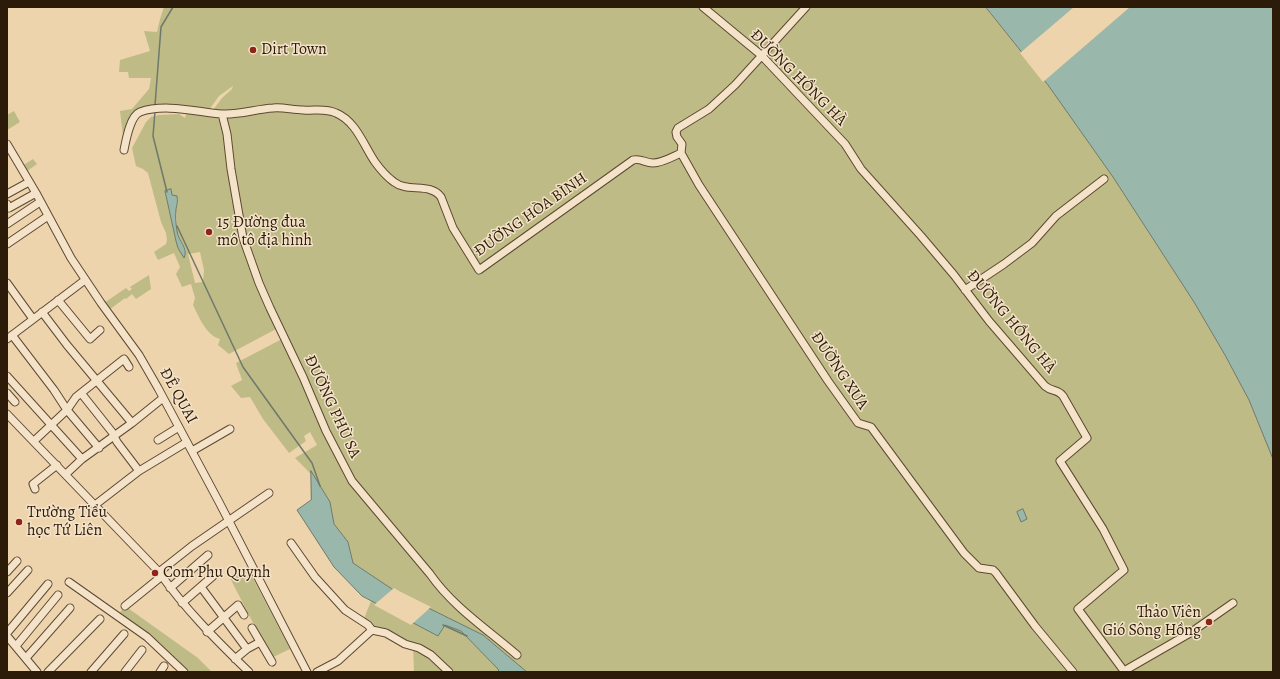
<!DOCTYPE html>
<html>
<head>
<meta charset="utf-8">
<style>
	body { margin:0 }
	#map { position:relative; width:1280px; height:679px; overflow:hidden; background:#eed4ac; font-family:Alegreya,serif }
	canvas { display:block }
	.frame { position:absolute; inset:0; border:8px solid #2d1b0a; pointer-events:none }
</style>
</head>
<body>
<div id="map">
<canvas width="1280" height="679"></canvas>
<div class="frame"></div>
</div>
<script>
const g = document.querySelector('canvas').getContext('2d');
g.lineJoin = 'round';
function paint(path, color) { g.fillStyle = color; g.fill(path, 'evenodd'); }
function stroke(path, color, width, dash) { g.strokeStyle = color; g.lineWidth = width; g.lineCap = dash ? 'butt' : 'round'; g.setLineDash(dash || []); g.stroke(path); }
function drawText(font, color, halo, rows, align = 'center') {
  g.font = font + ' Alegreya,serif'; g.lineWidth = 3; g.setLineDash([]); g.textBaseline = 'middle'; g.strokeStyle = halo; g.fillStyle = color; for (const [text, x, y, turn = 0] of rows) {
    g.save(); g.translate(x, y); g.rotate((+turn || 0) * Math.PI / 180); g.textAlign = isNaN(turn) ? turn : align; if (halo) g.strokeText(text, 0, 0); g.fillText(text, 0, 0); g.restore();
  }
}
const green = new Path2D(`
	M164 7H986L1048 85 1113 177 1194 302 1225 355 1249 400 1273 459V672H527L483 635 398 593 353 563 348 542 334 524 330 502 319 484 308 471 295 458 317 445 310 432 304 436 306 441 289 453 263 419 250 397 241 398 231 386 242 380 236 363 282 339 278 328 229 354 218 345 220 339C206 335 199 317 193 305L195 298 191 284 182 287 176 274 180 267 174 253 158 260 154 252 166 244 167 240 166 233 161 222 148 173 143 169 136 166 132 148 146 122 151 117 159 115 179 114 185 118 187 112 213 110 222 98 232 89 233 86 219 96 209 110 139 109 124 144 120 111 132 109 149 89 151 78H129L128 72H119L120 60 150 51 144 31 157 32 160 19ZM171 190 172 195 177 196 178 201 176 209 177 233 186 250 184 257 178 248 176 241 165 191ZM200 252 204 270 203 282 195 283 188 254Z
	M14 111 20 122 7 130V115Z
	M33 159 37 164 26 172 22 166Z
	M149 275 151 289 136 299 132 294 126 299 125 298 109 310 104 303 126 288 129 291 132 289 130 287Z
	M247 567 290 649 271 658 229 576Z
	M371 601 438 636 445 625 461 631 498 669 499 672H414L413 646 363 621Z
	M125 606 198 658 212 672H185L118 615Z`);
const water = new Path2D(`
	M986 7H1273V459L1249 400 1225 355 1194 302 1113 177 1048 85Z
	M171 189 172 195 177 196C178 201 177 204 176 209 175 216 176 225 177 231 178 241 189 248 184 258L178 248 176 241 165 191Z
	M311 471 330 502 334 524 348 542 353 563 398 593 483 635 527 672H499L498 669 461 631 445 625 438 636 362 596 334 567 297 510 311 500Z
	M1023 509 1027 519 1021 522 1017 512Z`);
const pier = new Path2D(`
	M1074 7H1130L1043 82 1020 53Z
	M394 588 399 591 431 607 411 625 374 605Z`);
const stream = new Path2D(`
	M155 105 161 27 173 7
	M155 111 153 136 167 192
	M177 226 243 367 312 463 320 486
	M443 625 467 636`);
const minor = new Path2D(`
	M703 7 761 55 845 144 861 169 921 236 954 275 989 321 1045 386C1052 392 1058 389 1063 396L1087 438 1060 461 1103 529 1124 570 1078 609 1124 671 1123 672
	M222 114 227 134 231 169 243 238 259 283 270 308 303 377 326 431 352 481 430 574C453 607 487 629 517 655
	M7 144 36 193 71 258 101 303 139 355 158 388 219 502 307 672
	M124 150C126 140 130 116 140 112 165 103 197 112 222 114 239 115 256 109 273 108 283 107 293 110 303 110 315 111 325 108 336 113 356 121 364 146 375 162 380 169 387 177 394 182 408 193 430 182 441 197L453 228 479 270 633 160C641 158 645 163 653 163 662 163 672 157 681 153L682 144 677 137 676 132 678 128 709 109 735 85 806 7
	M681 153 699 185 828 381 858 423 871 427 964 553 979 568 993 570 996 573 1035 626 1073 672
	M7 194 29 182
	M7 204 9 208 36 193
	M7 224 40 202
	M7 244 48 216
	M7 283 33 319
	M965 290 1004 264 1032 243 1056 216 1104 179
	M58 300 90 339 100 330
	M42 312 67 345 132 423
	M12 335 54 390 67 410 99 448
	M7 339 85 280
	M7 376 82 459
	M7 393 15 402
	M81 393 112 432 117 442 139 471
	M7 414 159 572C185 609 216 640 249 672
	M158 440 179 427
	M34 441 67 410 76 397 124 359 129 367
	M192 451 230 429
	M66 474 82 459 132 423 163 398
	M35 489 33 484 57 465
	M95 505 139 471 187 442
	M291 543 315 577 345 610 368 625 372 630 386 633 405 644 419 648 431 655 449 672
	M7 572 17 561
	M159 572 192 546 269 493
	M69 582 147 637 184 672
	M201 587 247 649
	M170 588 208 555
	M7 593 28 570
	M182 603 213 576
	M125 606 162 576
	M252 628 272 662
	M207 632 238 605 244 615
	M7 633 48 584
	M7 636 37 672
	M16 646 58 595
	M26 658 70 608
	M235 659 247 649 260 642
	M1124 671 1190 633 1233 603
	M48 672 100 619
	M91 672 124 634
	M125 672 142 650
	M160 672 164 666
	M317 672 338 661 372 630`);
const markers = [
	[253,50,4,"#8f2418"],
	[209,232,4,"#8f2418"],
	[19,522,4,"#8f2418"],
	[155,573,4,"#8f2418"],
	[1209,622,4,"#8f2418"]
];
const poiNames = [
	["Dirt Town",261,50],
	["15 Đường đua",217,223],
	["mô tô địa hình",217,241],
	["Trường Tiểu",27,513],
	["học Tứ Liên",27,531],
	["Com Phu Quynh",163,573],
	["Thảo Viên",1201,613,"right"],
	["Gió Sông Hồng",1201,631,"right"]
];
const streetNames = [
	["ĐƯỜNG HỒNG HÀ",798,78,45],
	["ĐƯỜNG HÒA BÌNH",531,215,-35],
	["ĐƯỜNG HỒNG HÀ",1011,322,50],
	["ĐƯỜNG XƯA",839,371,56],
	["ĐÊ QUAI",178,396,61],
	["ĐƯỜNG PHÙ SA",332,407,65]
];
paint(green, '#bebb86');
paint(water, '#99b8ab');
stroke(water, '#6e796b', 1);
paint(pier, '#eed4ac');
stroke(stream, '#6e796b', 1.5);
stroke(minor, '#5d4932', 9);
stroke(minor, '#f4e3c9', 7);
for (const [x, y, r, color] of markers) { const dot = new Path2D(); dot.arc(x, y, r, 0, 2 * Math.PI); g.fillStyle = color; g.fill(dot); stroke(dot, '#f4e3c9', 1.5); }
drawText('16px', '#2d1b0a', '#f4e3c9', poiNames, 'left');
drawText('16px', '#2d1b0a', '#f4e3c9', streetNames);
</script>
</body>
</html>
